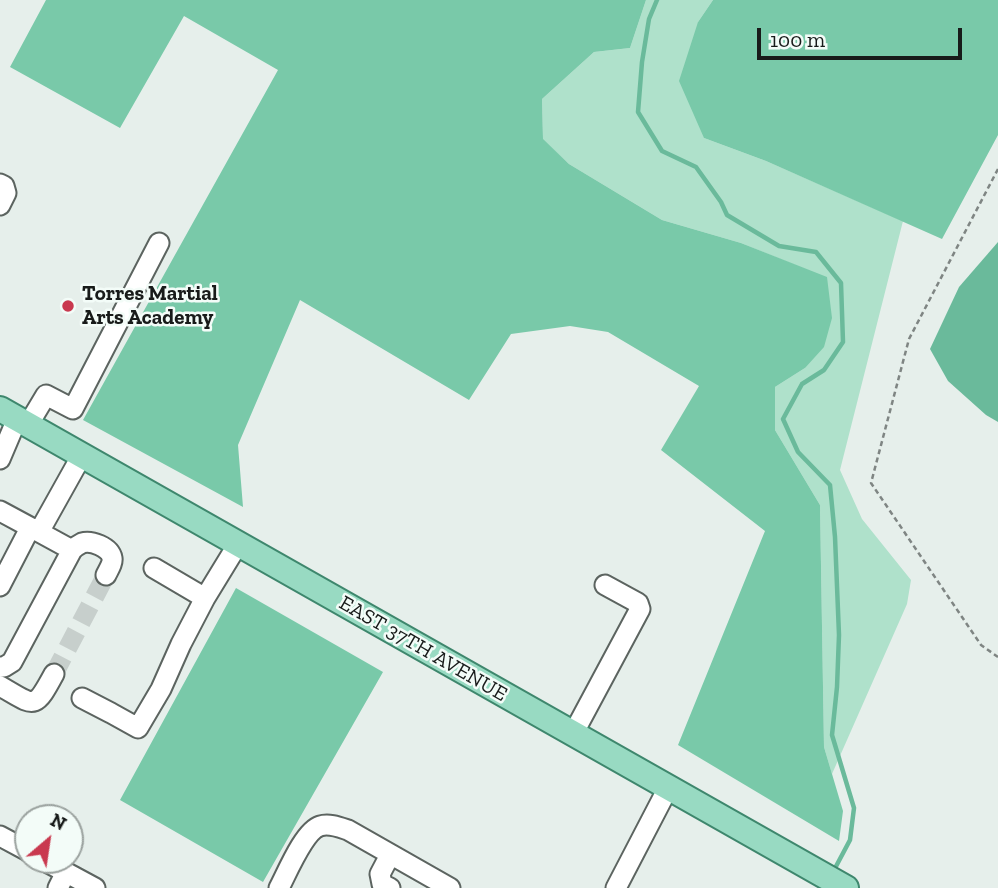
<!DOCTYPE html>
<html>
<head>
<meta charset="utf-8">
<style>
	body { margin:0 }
	#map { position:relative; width:998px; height:888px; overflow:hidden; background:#e6efeb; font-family:"Zilla Slab",serif }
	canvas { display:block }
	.north { position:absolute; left:14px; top:804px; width:70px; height:70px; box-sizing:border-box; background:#f3fcf8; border:2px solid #9ba29f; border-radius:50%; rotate:29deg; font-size:19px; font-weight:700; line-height:28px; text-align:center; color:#181b1a }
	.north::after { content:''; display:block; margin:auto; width:24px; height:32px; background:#c9394f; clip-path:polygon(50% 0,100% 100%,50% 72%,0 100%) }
	.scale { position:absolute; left:757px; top:28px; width:205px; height:32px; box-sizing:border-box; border:4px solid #181b1a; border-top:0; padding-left:9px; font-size:21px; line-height:24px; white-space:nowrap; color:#181b1a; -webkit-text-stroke:5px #f3fcf8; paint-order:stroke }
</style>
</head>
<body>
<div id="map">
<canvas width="998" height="888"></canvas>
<div class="north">N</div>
<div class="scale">100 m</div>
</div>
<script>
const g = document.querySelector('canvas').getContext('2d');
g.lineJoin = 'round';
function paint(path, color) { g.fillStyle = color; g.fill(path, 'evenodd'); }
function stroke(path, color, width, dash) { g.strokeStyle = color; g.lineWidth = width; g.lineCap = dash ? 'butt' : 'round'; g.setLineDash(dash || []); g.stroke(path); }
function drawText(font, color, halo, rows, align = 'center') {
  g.font = font + ' "Zilla Slab",serif'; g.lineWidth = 5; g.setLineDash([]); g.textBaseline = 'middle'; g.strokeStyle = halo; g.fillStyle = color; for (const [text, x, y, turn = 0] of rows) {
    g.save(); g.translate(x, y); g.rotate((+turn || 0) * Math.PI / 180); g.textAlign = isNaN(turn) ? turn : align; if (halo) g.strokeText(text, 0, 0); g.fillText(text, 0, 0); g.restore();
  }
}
const green = new Path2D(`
	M646 0H713L698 22 704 138 766 161 903 221 840 470 862 519 911 580 907 604 832 774 824 747 820 505 775 430V387L805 368 827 278 741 243 662 220 569 164 543 140 542 99 594 52 630 48Z`);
const forest = new Path2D(`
	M46 0H646L630 48 594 52 542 99 543 139 569 164 662 220 741 243 827 277 832 318 824 347 805 368 775 387V430L820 505 824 747 843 811 839 841 678 745 765 531 661 450 699 386 608 332 570 326 511 334 469 400 300 300 238 445 243 507 83 420 278 70 184 16 120 128 10 67Z
	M713 0H998V135L942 239 766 161 704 138 679 81 698 22Z
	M236 588 383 672 263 882 120 800Z`);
const water = new Path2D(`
	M998 242V422L986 415 948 381 930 349 959 287Z`);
const stream = new Path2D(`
	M657 0 649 19 642 62 638 112 662 151 696 167 721 202 727 215 779 246 816 252 841 283 843 342 824 370 802 384 783 419 798 452 830 485 835 537 839 635 837 687 832 735 854 808 850 840 833 872`);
const minorTunnel = new Path2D(`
	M54 674 106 575`);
const path = new Path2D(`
	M998 169 909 339 871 483 981 645 998 657`);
const minor = new Path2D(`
	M0 184 4 186 6 193 0 205
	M28 425 46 395 73 409 159 243
	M0 459 17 419
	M0 511 39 532 82 455
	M39 532 72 550
	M154 568 205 598
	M0 586 30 528
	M0 667H4L12 662 72 550C75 547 78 545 82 543 91 540 110 547 112 558 113 563 109 569 106 575
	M0 686C35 706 34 711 54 674
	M82 698 111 713 138 728 161 689 181 644 205 598 238 544
	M573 734 640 609 638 603 605 585
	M0 836 28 851
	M43 860 95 888
	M58 888 66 872
	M279 888C287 873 304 831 320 826 329 823 339 827 348 830L450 888
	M390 888 382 884 380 874 390 855
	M616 888 668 788`);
const major = new Path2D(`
	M0 409 846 888`);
const markers = [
	[68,306,7,"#c9394f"]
];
const poiNames = [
	["Torres Martial",82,294],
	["Arts Academy",82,318]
];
const streetNames = [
	["EAST 37TH AVENUE",423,649,30]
];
paint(green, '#afe1cb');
paint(forest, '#79c9a9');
paint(water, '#6aba9b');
stroke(stream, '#6aba9b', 4.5);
stroke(minorTunnel, '#c7cfcc', 19, [19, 10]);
stroke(minor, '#5c6460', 23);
stroke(major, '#3e876d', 28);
stroke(path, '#7f8583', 2.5, [5, 3.5]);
stroke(minor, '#fff', 19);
stroke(major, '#98dac2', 24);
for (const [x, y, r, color] of markers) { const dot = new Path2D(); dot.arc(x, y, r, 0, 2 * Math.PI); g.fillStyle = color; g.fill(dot); stroke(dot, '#f3fcf8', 2.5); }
drawText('bold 21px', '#181b1a', '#f3fcf8', poiNames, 'left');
drawText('21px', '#181b1a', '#f3fcf8', streetNames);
</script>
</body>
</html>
